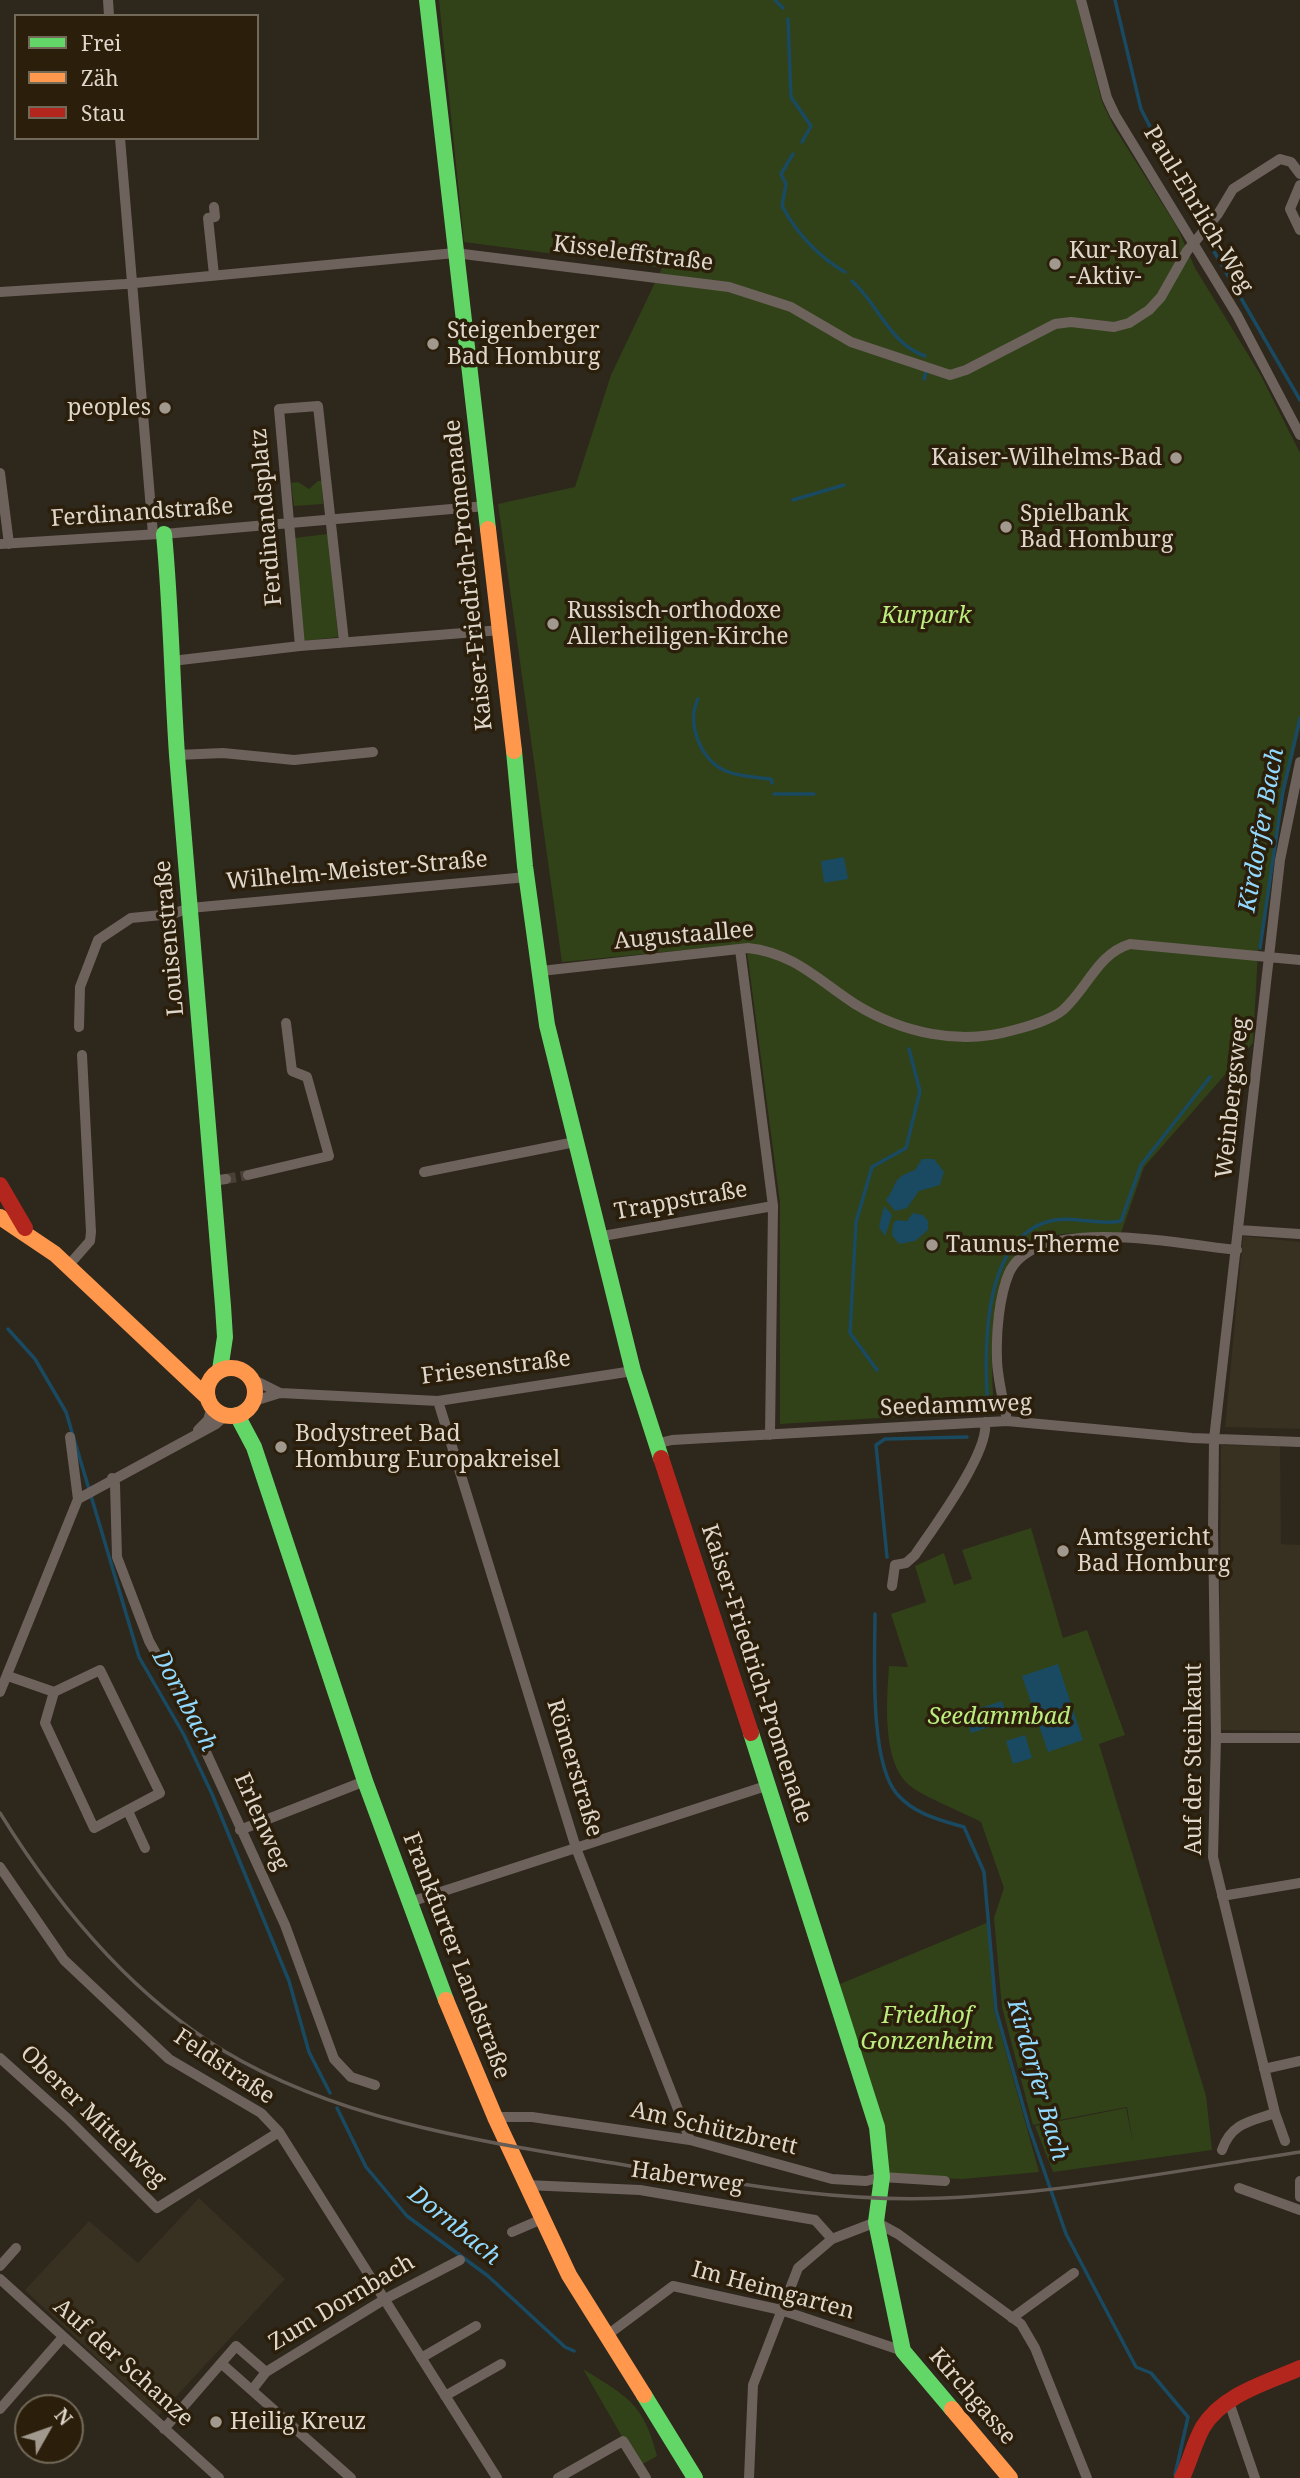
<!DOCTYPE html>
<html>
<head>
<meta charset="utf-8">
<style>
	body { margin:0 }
	#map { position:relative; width:1300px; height:2478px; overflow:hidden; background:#2e271c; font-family:"Noto Serif",serif }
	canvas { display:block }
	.legend { position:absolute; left:14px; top:14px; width:245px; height:126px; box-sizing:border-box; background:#2b1f0b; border:2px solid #736958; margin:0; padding:9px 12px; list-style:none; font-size:21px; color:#dfd7cb }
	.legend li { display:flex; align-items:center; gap:14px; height:35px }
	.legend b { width:35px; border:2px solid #736958 }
	.north { position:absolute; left:14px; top:2394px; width:70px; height:70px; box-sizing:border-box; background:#2b1f0b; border:2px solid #736958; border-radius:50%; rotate:50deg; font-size:19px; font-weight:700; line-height:28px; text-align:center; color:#dfd7cb }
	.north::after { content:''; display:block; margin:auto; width:24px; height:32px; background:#a1998e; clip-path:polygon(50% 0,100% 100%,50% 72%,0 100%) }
</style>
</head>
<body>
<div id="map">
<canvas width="1300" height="2478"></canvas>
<ul class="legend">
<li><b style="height:9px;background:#63d668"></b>Frei</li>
<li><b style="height:9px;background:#ff974d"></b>Zäh</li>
<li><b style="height:9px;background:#b3261e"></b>Stau</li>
</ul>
<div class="north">N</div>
</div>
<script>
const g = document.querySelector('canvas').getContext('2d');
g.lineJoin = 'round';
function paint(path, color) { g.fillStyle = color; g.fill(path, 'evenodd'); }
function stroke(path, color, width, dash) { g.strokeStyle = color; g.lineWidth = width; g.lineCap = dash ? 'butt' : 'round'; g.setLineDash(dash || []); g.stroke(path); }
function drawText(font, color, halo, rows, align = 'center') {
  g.font = font + ' "Noto Serif",serif'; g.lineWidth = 7; g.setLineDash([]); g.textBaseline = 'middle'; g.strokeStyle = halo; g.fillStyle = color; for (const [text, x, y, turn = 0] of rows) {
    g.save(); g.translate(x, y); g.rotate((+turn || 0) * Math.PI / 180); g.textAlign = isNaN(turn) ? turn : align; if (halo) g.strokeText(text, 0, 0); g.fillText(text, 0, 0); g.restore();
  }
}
const education = new Path2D(`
	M1243 1236 1300 1242V1429L1225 1427Z
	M1221 1445 1280 1446 1281 1544 1300 1545V1731L1219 1730Z
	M199 2198 285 2279 158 2416 25 2290 89 2221 138 2263Z`);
const green = new Path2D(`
	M439 0H1076L1102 102 1114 127 1177 227 1195 268 1260 374 1300 453V728L1284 794 1258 951 1253 1043 1144 1167 1121 1233C1099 1234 1072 1231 1051 1236 980 1252 992 1356 994 1411L780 1424V1202L746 944 562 962 498 504 575 487 611 375 662 268 464 242Z
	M318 481H322L323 504 294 506 291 483 298 482 309 489Z
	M328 534 338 637 303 641 295 538Z
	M1031 1528 1063 1638 1087 1630 1125 1735 1099 1744 1206 2096 1212 2150 1053 2172 1035 2126 1126 2108 1133 2143 1127 2107 1033 2125 1002 2007 994 1918 1004 1888 981 1822C963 1812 923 1797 909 1785 881 1761 887 1698 889 1666L908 1667 891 1614 926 1602 915 1566 944 1553 954 1585 972 1579 962 1550Z
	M989 1922 994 2009 1039 2172 962 2179 887 2176 840 1984Z
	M583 2369C626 2396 644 2403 657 2456L639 2466Z`);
const water = new Path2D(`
	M844 857 848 879 824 883 821 861Z
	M922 1159H934L944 1172 940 1185 919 1191 907 1208 895 1211 886 1200C898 1184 891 1178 915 1170Z
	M884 1206 892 1215 885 1236 879 1227Z
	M913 1213 923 1215 928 1221V1230L915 1241 899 1244 892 1235 893 1224 896 1220 907 1221Z
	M1058 1664 1083 1740 1048 1752 1022 1676Z
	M1002 1701 1008 1721 971 1733 965 1713Z
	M1025 1735 1032 1758 1013 1764 1006 1741Z`);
const stream = new Path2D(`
	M775 0 783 8
	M1115 0 1141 109 1201 227
	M788 19 791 97 811 126 802 142
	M793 154 781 174 786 184 782 206C798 235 817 256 845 272
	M1212 248 1300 400
	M852 281C879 305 889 343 925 356
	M924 379 926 372
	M793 500 844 485
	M698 699C686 724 701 761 726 771 740 777 757 777 771 779L772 783
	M774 794H814
	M1260 948 1283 791 1300 718
	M8 1329 35 1359 66 1412 139 1657 184 1735 212 1794 289 1981 309 2052 330 2093
	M877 1370 850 1333 856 1222 872 1167 906 1148 920 1091 909 1049
	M988 1408C984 1353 981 1239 1050 1221 1072 1215 1098 1226 1121 1221L1141 1165 1210 1077
	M887 1557 876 1445 885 1439 967 1437
	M875 1614C875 1657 869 1762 897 1794 914 1814 940 1820 964 1827L984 1872 996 2010 1029 2127 1066 2234 1136 2367 1151 2373 1188 2417 1175 2475
	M337 2108 366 2167 407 2216 488 2276 565 2347 574 2351`);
const streetTunnel = new Path2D(`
	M226 1179 248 1175`);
const street = new Path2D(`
	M108 0 109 16
	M1081 0 1107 98 1115 115 1237 315 1300 435
	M120 138 153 534
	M1300 185 1290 209 1300 230
	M214 275 208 218 215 217 214 207
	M0 292 125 284 455 253 729 287 791 307 851 342 950 375 966 370 1055 324 1071 322 1114 327 1129 323 1149 310 1161 297 1187 251 1218 214 1233 189 1280 159 1291 162 1300 174
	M0 473 9 544
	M0 544 175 533 486 506
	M300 646 279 409 318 406 344 642
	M172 661 300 646 501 630
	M177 755 223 753 294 760 373 752
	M740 949 773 1206 770 1435
	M541 971 748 948C794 953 818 980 855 1004 902 1033 960 1046 1014 1030 1029 1026 1051 1020 1063 1010 1088 988 1097 954 1130 944L1300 960
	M79 1027 80 987 98 940 131 918 172 914 190 908 527 877
	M424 1172 575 1142
	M248 1175 329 1156 307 1077 292 1071 286 1023
	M212 1181 226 1179
	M1239 1230 1300 1234
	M597 1237 773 1206
	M68 1266 90 1241 91 1232 82 1055
	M252 1379 280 1393 438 1401 633 1371
	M254 1401 280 1393
	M438 1401 576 1848 690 2140
	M1007 1421C1004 1401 997 1379 997 1358 996 1333 999 1297 1009 1273 1036 1213 1184 1245 1237 1250
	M198 1430 208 1420 212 1407
	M70 1437 78 1499
	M655 1444 672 1440 1007 1421 1192 1438 1300 1442
	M112 1478 115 1484 117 1557 149 1641 185 1706 285 1925 334 2059 351 2077 375 2085
	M892 1586 895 1565 906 1563 915 1555C933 1528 990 1452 985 1422
	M8 1676 54 1692 100 1670 160 1793 94 1828 45 1723 54 1692
	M0 1692 78 1499 216 1424 226 1415
	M1216 1738H1300
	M128 1811 145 1848
	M240 1830 365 1781
	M0 1867 64 1960 169 2059 261 2113 279 2132 497 2478
	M1222 1896 1300 1883
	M410 1902 769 1785
	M0 2058 68 2119 157 2208 279 2132
	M1264 2069 1300 2061
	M495 2117H532L690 2140 832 2179 866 2181 882 2177 945 2181
	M1285 2141 1275 2113 1213 1857 1216 1738 1213 1528 1214 1439 1280 860 1300 762
	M1222 2150C1231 2123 1251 2121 1275 2113
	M1300 2181V2197
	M526 2185 640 2190 815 2220 832 2239
	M1239 2188 1300 2210
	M512 2232 542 2219
	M0 2266 16 2248
	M0 2279 219 2478
	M1012 2318 1074 2273
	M606 2336 673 2286 781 2310 903 2351
	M421 2358 476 2326
	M222 2364 351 2478
	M252 2390 266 2372 385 2299 460 2260
	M445 2396 501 2364
	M1229 2402 1255 2478
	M0 2409 63 2337
	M164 2429 236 2346 266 2372
	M558 2478 623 2441 646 2478
	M749 2478 753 2385 798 2268 832 2239 876 2222 898 2234 1021 2324 1035 2348 1087 2478`);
const fast = new Path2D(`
	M427 0 488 529
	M164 534C171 608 172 681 177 755L223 1306 225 1337 220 1370
	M514 751 525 866 547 1025 633 1371 661 1458
	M237 1415 254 1447 365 1781 446 2000
	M751 1733 877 2127 882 2177 876 2222 903 2351 952 2409
	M644 2395 695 2478`);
const slow = new Path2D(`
	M488 529 514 751
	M0 1217 55 1254 208 1398
	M207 1392a24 24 0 1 1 48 0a24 24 0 1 1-48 0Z
	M446 2000 495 2117 569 2275 644 2395
	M952 2409 1010 2478`);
const jam = new Path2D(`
	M0 1185 25 1228
	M661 1458 751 1733
	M1182 2478C1190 2461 1194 2443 1203 2427 1223 2394 1267 2383 1300 2368`);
const rail = new Path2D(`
	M0 1813C57 1905 130 1994 224 2051 345 2124 493 2143 630 2166 734 2183 838 2203 944 2198 1063 2193 1182 2170 1300 2152`);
const markers = [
	[1055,264,7,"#a1998e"],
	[433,344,7,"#a1998e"],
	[165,408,7,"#a1998e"],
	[1176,458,7,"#a1998e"],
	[1006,527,7,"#a1998e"],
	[553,624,7,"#a1998e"],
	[932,1245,7,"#a1998e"],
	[281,1447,7,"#a1998e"],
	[1063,1551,7,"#a1998e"],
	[216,2422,7,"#a1998e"]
];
const streetNames = [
	["Paul-Ehrlich-Weg",1198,210,59],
	["Kisseleffstraße",633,254,7],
	["Ferdinandstraße",142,513,-4],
	["Ferdinandsplatz",267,517,-95],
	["Kaiser-Friedrich-Promenade",469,575,-96],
	["Wilhelm-Meister-Straße",357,871,-5],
	["Augustaallee",684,936,-5],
	["Louisenstraße",170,938,-95],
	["Weinbergsweg",1233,1098,-84],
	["Trappstraße",681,1201,-10],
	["Friesenstraße",496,1368,-7],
	["Seedammweg",956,1406,-2],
	["Kaiser-Friedrich-Promenade",756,1674,72],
	["Auf der Steinkaut",1194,1759,-90],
	["Römerstraße",574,1768,73],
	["Erlenweg",261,1822,66],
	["Frankfurter Landstraße",456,1956,69],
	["Feldstraße",224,2067,34],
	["Oberer Mittelweg",93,2117,44],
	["Am Schützbrett",714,2129,13],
	["Haberweg",687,2178,8],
	["Im Heimgarten",773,2291,15],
	["Zum Dornbach",342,2303,-31],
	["Auf der Schanze",123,2363,42],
	["Kirchgasse",972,2397,49]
];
const poiNames = [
	["Kur-Royal",1069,251],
	["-Aktiv-",1069,277],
	["Steigenberger",447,331],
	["Bad Homburg",447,357],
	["peoples",151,408,"right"],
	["Kaiser-Wilhelms-Bad",1162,458,"right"],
	["Spielbank",1020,514],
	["Bad Homburg",1020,540],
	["Russisch-orthodoxe",567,611],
	["Allerheiligen-Kirche",567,637],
	["Taunus-Therme",946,1245],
	["Bodystreet Bad",295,1434],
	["Homburg Europakreisel",295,1460],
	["Amtsgericht",1077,1538],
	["Bad Homburg",1077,1564],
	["Heilig Kreuz",230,2422]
];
const parkNames = [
	["Kurpark",926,616],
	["Seedammbad",999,1717],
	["Friedhof",927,2016],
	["Gonzenheim",927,2042]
];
const waterNames = [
	["Kirdorfer Bach",1262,830,-80],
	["Dornbach",184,1701,62],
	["Kirdorfer Bach",1037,2080,74],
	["Dornbach",454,2226,39]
];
paint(education, '#383020');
paint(green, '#314218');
paint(water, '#194a61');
stroke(stream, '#194a61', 3.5);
stroke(streetTunnel, '#494136', 10, [10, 5]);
stroke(street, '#6e625d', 10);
stroke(fast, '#63d668', 16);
stroke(slow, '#ff974d', 16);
stroke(jam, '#b3261e', 16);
stroke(rail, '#655c56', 3.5);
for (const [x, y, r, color] of markers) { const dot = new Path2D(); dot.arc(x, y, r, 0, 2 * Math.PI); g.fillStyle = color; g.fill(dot); stroke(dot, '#2b1f0b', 2.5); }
drawText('23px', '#dfd7cb', '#2b1f0b', streetNames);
drawText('23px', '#dfd7cb', '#2b1f0b', poiNames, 'left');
drawText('italic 23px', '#bced7f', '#2b1f0b', parkNames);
drawText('italic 24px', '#92d9ff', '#2b1f0b', waterNames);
</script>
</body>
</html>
